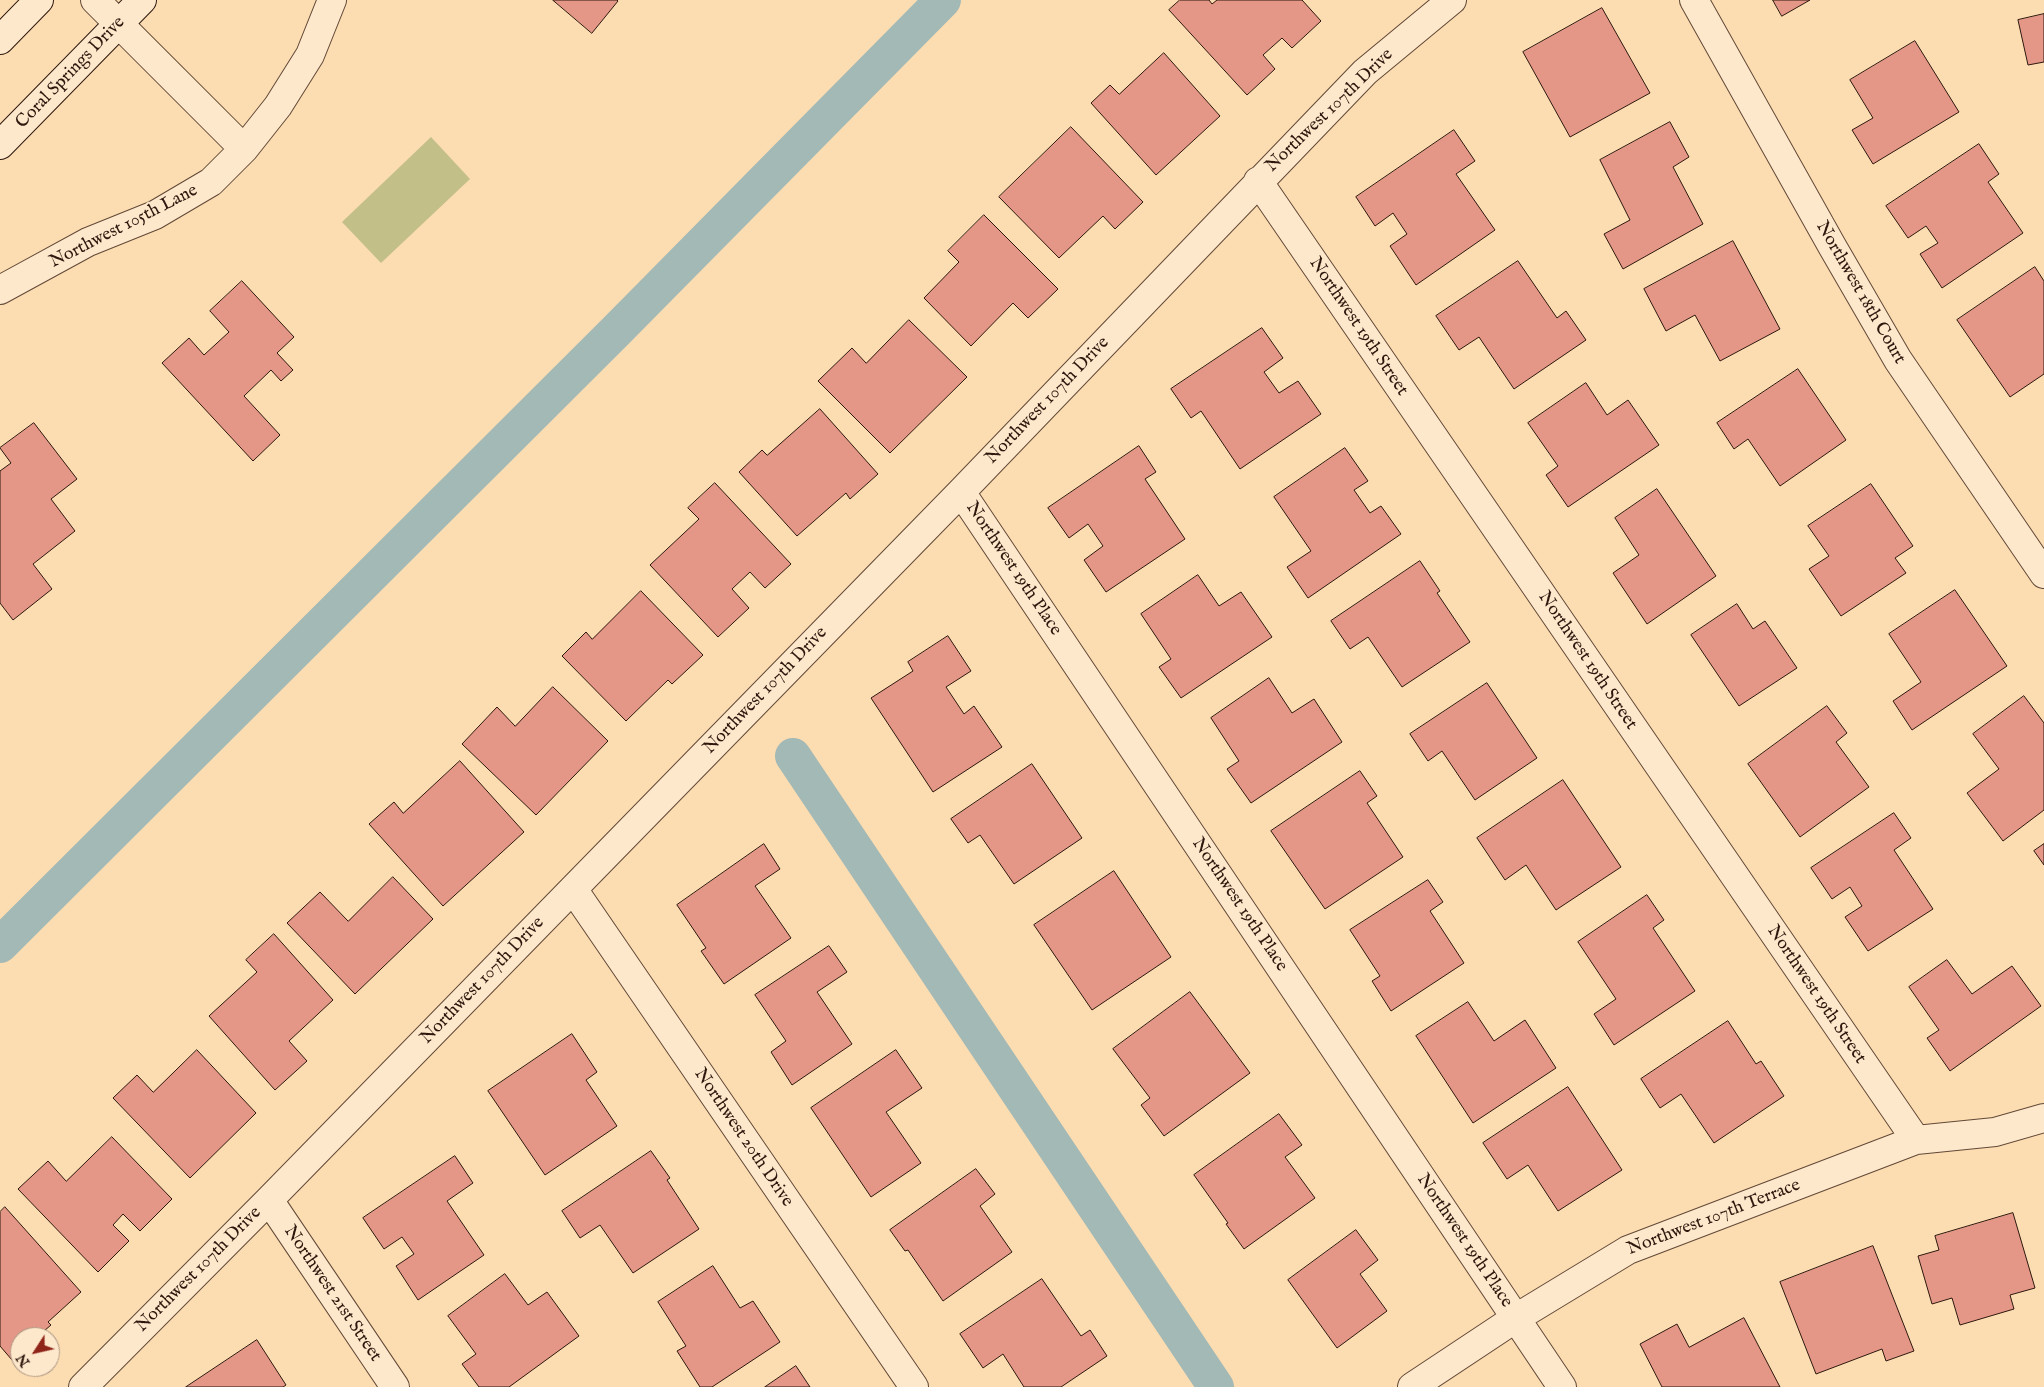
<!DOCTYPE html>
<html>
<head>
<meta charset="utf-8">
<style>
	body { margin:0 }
	#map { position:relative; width:2044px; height:1387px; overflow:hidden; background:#fcdcb1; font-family:"IM FELL English",serif }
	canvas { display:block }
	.north { position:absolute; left:10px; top:1327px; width:50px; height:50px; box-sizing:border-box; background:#fde8cc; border:1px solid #aa9580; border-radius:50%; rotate:235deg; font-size:14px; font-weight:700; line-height:20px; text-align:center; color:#2e180e }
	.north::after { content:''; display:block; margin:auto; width:18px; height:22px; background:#8f2418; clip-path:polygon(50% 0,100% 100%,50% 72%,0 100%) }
</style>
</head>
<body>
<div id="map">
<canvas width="2044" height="1387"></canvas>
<div class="north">N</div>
</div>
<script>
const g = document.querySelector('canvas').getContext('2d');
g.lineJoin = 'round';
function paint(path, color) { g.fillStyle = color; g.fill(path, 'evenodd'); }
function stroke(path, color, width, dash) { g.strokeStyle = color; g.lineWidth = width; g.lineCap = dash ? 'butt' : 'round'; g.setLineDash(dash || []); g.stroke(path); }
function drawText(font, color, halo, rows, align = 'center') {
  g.font = font + ' "IM FELL English",serif'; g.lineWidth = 4; g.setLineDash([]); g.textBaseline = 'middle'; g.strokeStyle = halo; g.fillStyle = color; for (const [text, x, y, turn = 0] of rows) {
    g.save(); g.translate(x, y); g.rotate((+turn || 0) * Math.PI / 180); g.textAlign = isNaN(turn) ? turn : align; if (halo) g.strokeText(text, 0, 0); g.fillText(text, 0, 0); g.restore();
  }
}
const green = new Path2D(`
	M431 137 470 179 381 263 342 222Z`);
const canal = new Path2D(`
	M793 756 1216 1387
	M0 945 616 331 943 0`);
const building = new Path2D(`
	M553 0H617L618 1 592 33Z
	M1180 0H1209L1212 4 1217 0H1302L1321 21 1292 48 1282 38 1263 55 1275 69 1247 95 1169 10Z
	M1773 0H1810L1782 16Z
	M1602 8 1650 93 1570 137 1523 52Z
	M2044 14V62L2028 65 2018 20Z
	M1915 41 1959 112 1873 164 1852 130 1873 118 1850 80Z
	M1164 53 1220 116 1156 175 1091 103 1110 85 1119 94Z
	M1670 122 1689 157 1673 167 1703 224 1623 269 1604 234 1630 220 1600 160Z
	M1071 127 1143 202 1115 229 1103 216 1059 258 999 197Z
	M1454 130 1475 161 1456 174 1495 230 1416 285 1390 246 1407 234 1393 213 1375 226 1356 197Z
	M1979 144 1999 174 1988 182 2023 233 1942 288 1920 254 1938 243 1926 226 1908 238 1886 206Z
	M984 215 1058 289 1028 318 1013 303 971 346 924 298 959 262 948 251Z
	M1733 241 1780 329 1720 361 1695 315 1666 331 1644 289Z
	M1518 261 1557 318 1566 311 1586 340 1514 389 1479 337 1459 350 1436 316Z
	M2035 267 2044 281V374L2010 397 1957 320Z
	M242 281 294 337 277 353 293 370 281 381 271 370 244 396 280 435 253 461 162 363 189 338 204 355 229 332 210 311Z
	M909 320 967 377 890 453 818 381 852 348 866 363Z
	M1262 328 1283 358 1264 372 1279 393 1298 381 1321 414 1240 469 1201 411 1191 418 1171 389Z
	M1798 369 1846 440 1780 486 1748 439 1734 449 1717 423Z
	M1586 383 1607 415 1628 400 1659 445 1568 507 1546 475 1558 466 1528 423Z
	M820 409 878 474 850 499 846 493 797 536 739 472 762 450 767 455Z
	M34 423 77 479 51 499 75 531 33 564 52 589 13 620 0 603V471L11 463 0 448Z
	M1139 446 1156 472 1145 479 1185 539 1106 592 1084 560 1103 546 1088 524 1069 538 1048 508Z
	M1345 448 1368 481 1354 490 1370 513 1381 506 1401 534 1308 598 1287 567 1311 551 1274 497Z
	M715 483 791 564 765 588 750 572 732 589 749 608 718 637 650 565 699 519 688 508Z
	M1871 484 1913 546 1895 558 1906 573 1841 616 1809 569 1829 556 1808 526Z
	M1657 489 1716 576 1647 624 1613 573 1639 555 1615 518Z
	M1420 561 1440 591 1437 593 1470 642 1402 687 1368 637 1350 649 1331 621Z
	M1198 575 1219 606 1241 592 1272 637 1181 698 1159 667 1171 659 1141 614Z
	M1955 590 2007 666 1912 730 1893 701 1921 682 1889 634Z
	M641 591 703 655 672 684 668 680 626 721 562 656 586 632 592 639Z
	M1737 604 1753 629 1765 621 1797 668 1739 706 1691 635Z
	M948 636 971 671 946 687 964 714 974 706 1002 747 933 792 871 698 913 671 908 662Z
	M1269 678 1292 713 1314 699 1342 742 1251 803 1227 769 1239 761 1211 718Z
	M1487 683 1537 758 1475 800 1442 751 1428 761 1410 734Z
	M553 687 608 741 536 815 462 744 497 707 515 726Z
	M2024 696 2044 723V810L2003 841 1967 793 1999 769 1973 734Z
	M1827 706 1847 733 1836 742 1869 787 1800 837 1748 764Z
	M460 761 524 832 443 906 369 824 394 802 403 813Z
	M1032 764 1082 838 1014 884 980 835 968 843 951 819Z
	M1360 771 1377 796 1367 803 1403 857 1325 909 1271 831Z
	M1563 780 1621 867 1556 910 1526 865 1505 880 1477 838Z
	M1894 813 1911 838 1894 850 1933 909 1868 951 1845 917 1862 906 1850 887 1832 899 1811 868Z
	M764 844 780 869 755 886 791 938 724 984 701 951 706 948 677 905Z
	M2044 844V865L2034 851Z
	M1114 871 1171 957 1092 1010 1034 925Z
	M393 877 433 919 355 994 287 923 320 892 348 921Z
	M1428 880 1443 902 1430 911 1464 963 1391 1011 1372 981 1380 976 1350 930Z
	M1647 895 1664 920 1653 928 1695 991 1614 1045 1594 1014 1616 999 1578 942Z
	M274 934 333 1000 289 1041 307 1061 275 1090 209 1016 257 972 246 960Z
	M829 946 847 972 817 992 852 1044 792 1085 771 1052 786 1041 755 995Z
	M1947 960 1972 994 2012 966 2041 1006 1950 1071 1927 1038 1939 1030 1909 987Z
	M1190 992 1250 1073 1164 1136 1141 1105 1150 1098 1113 1049Z
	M1468 1002 1494 1041 1525 1020 1556 1068 1473 1123 1416 1036Z
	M1728 1021 1756 1064 1761 1061 1784 1096 1714 1143 1681 1094 1660 1108 1641 1079Z
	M572 1034 597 1072 586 1080 617 1126 545 1175 488 1091Z
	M197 1050 256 1113 190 1178 113 1098 137 1075 153 1092Z
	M896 1050 922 1088 886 1112 921 1163 871 1197 811 1108Z
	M1568 1087 1622 1170 1558 1211 1528 1165 1507 1179 1483 1143Z
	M1279 1114 1302 1145 1285 1157 1315 1198 1244 1249 1226 1224 1228 1223 1194 1175Z
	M112 1137 172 1199 140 1231 123 1214 113 1225 129 1241 98 1272 18 1189 48 1161 66 1181Z
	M651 1151 670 1178 667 1180 699 1229 633 1273 600 1225 580 1238 562 1211Z
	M455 1156 473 1183 447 1201 484 1255 418 1300 396 1266 414 1254 402 1237 384 1249 363 1218Z
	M976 1169 995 1194 980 1206 1012 1252 943 1301 908 1250 905 1251 890 1230Z
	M5 1207 81 1292 48 1322 51 1325 37 1337H20V1353L12 1360 0 1346V1212Z
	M2013 1213 2035 1288 2010 1295 2014 1309 1960 1325 1952 1298 1932 1304 1918 1256 1939 1250 1935 1236Z
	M1356 1230 1378 1260 1360 1274 1387 1311 1337 1348 1288 1280Z
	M1873 1246 1914 1351 1886 1361 1882 1349 1816 1374 1780 1282Z
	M713 1266 740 1308 753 1301 780 1342 712 1387H700L677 1351 686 1346 658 1302Z
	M505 1274 528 1305 547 1292 579 1336 509 1387H479L462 1364 476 1354 448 1316Z
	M1042 1279 1081 1336 1090 1330 1107 1356 1061 1387H1024L1003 1354 983 1368 960 1334Z
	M1744 1318 1780 1387H1662L1640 1344 1677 1324 1689 1347Z
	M257 1340 286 1385 283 1387H186Z
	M796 1366 810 1387H765Z`);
const street = new Path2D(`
	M95 0 244 149
	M1694 0 1832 246 1898 360 2044 574
	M1258 181 1916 1140
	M0 290 88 242 155 215 211 182 244 149 278 106 310 55 332 0
	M961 492 1562 1387
	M573 889 914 1387
	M269 1200 395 1387
	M83 1387 269 1200 961 492 1365 72 1452 0
	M1412 1387 1516 1318 1628 1250 1916 1140 1995 1132 2044 1118`);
const secondary = new Path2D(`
	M0 40 39 0
	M0 145 142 0`);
const streetNames = [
	["Coral Springs Drive",71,73,-46],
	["Northwest 107th Drive",1330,111,-44],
	["Northwest 105th Lane",124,227,-27],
	["Northwest 18th Court",1860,293,60],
	["Northwest 19th Street",1358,327,56],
	["Northwest 107th Drive",1048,401,-46],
	["Northwest 19th Place",1013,569,56],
	["Northwest 19th Street",1587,661,56],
	["Northwest 107th Drive",766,691,-46],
	["Northwest 19th Place",1239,905,56],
	["Northwest 107th Drive",483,981,-46],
	["Northwest 19th Street",1816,995,56],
	["Northwest 20th Drive",743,1138,56],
	["Northwest 107th Terrace",1714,1218,-21],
	["Northwest 19th Place",1464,1241,56],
	["Northwest 107th Drive",199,1270,-45],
	["Northwest 21st Street",332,1294,56]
];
paint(green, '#c2bf89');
stroke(canal, '#a3b9b6', 36);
paint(building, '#e49787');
stroke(building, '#2e180e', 1);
stroke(street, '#624937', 30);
stroke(secondary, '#2e180e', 30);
stroke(street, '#fde8cc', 28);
stroke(secondary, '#fde8cc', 28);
drawText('18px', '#2e180e', '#fde8cc', streetNames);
</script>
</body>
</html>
